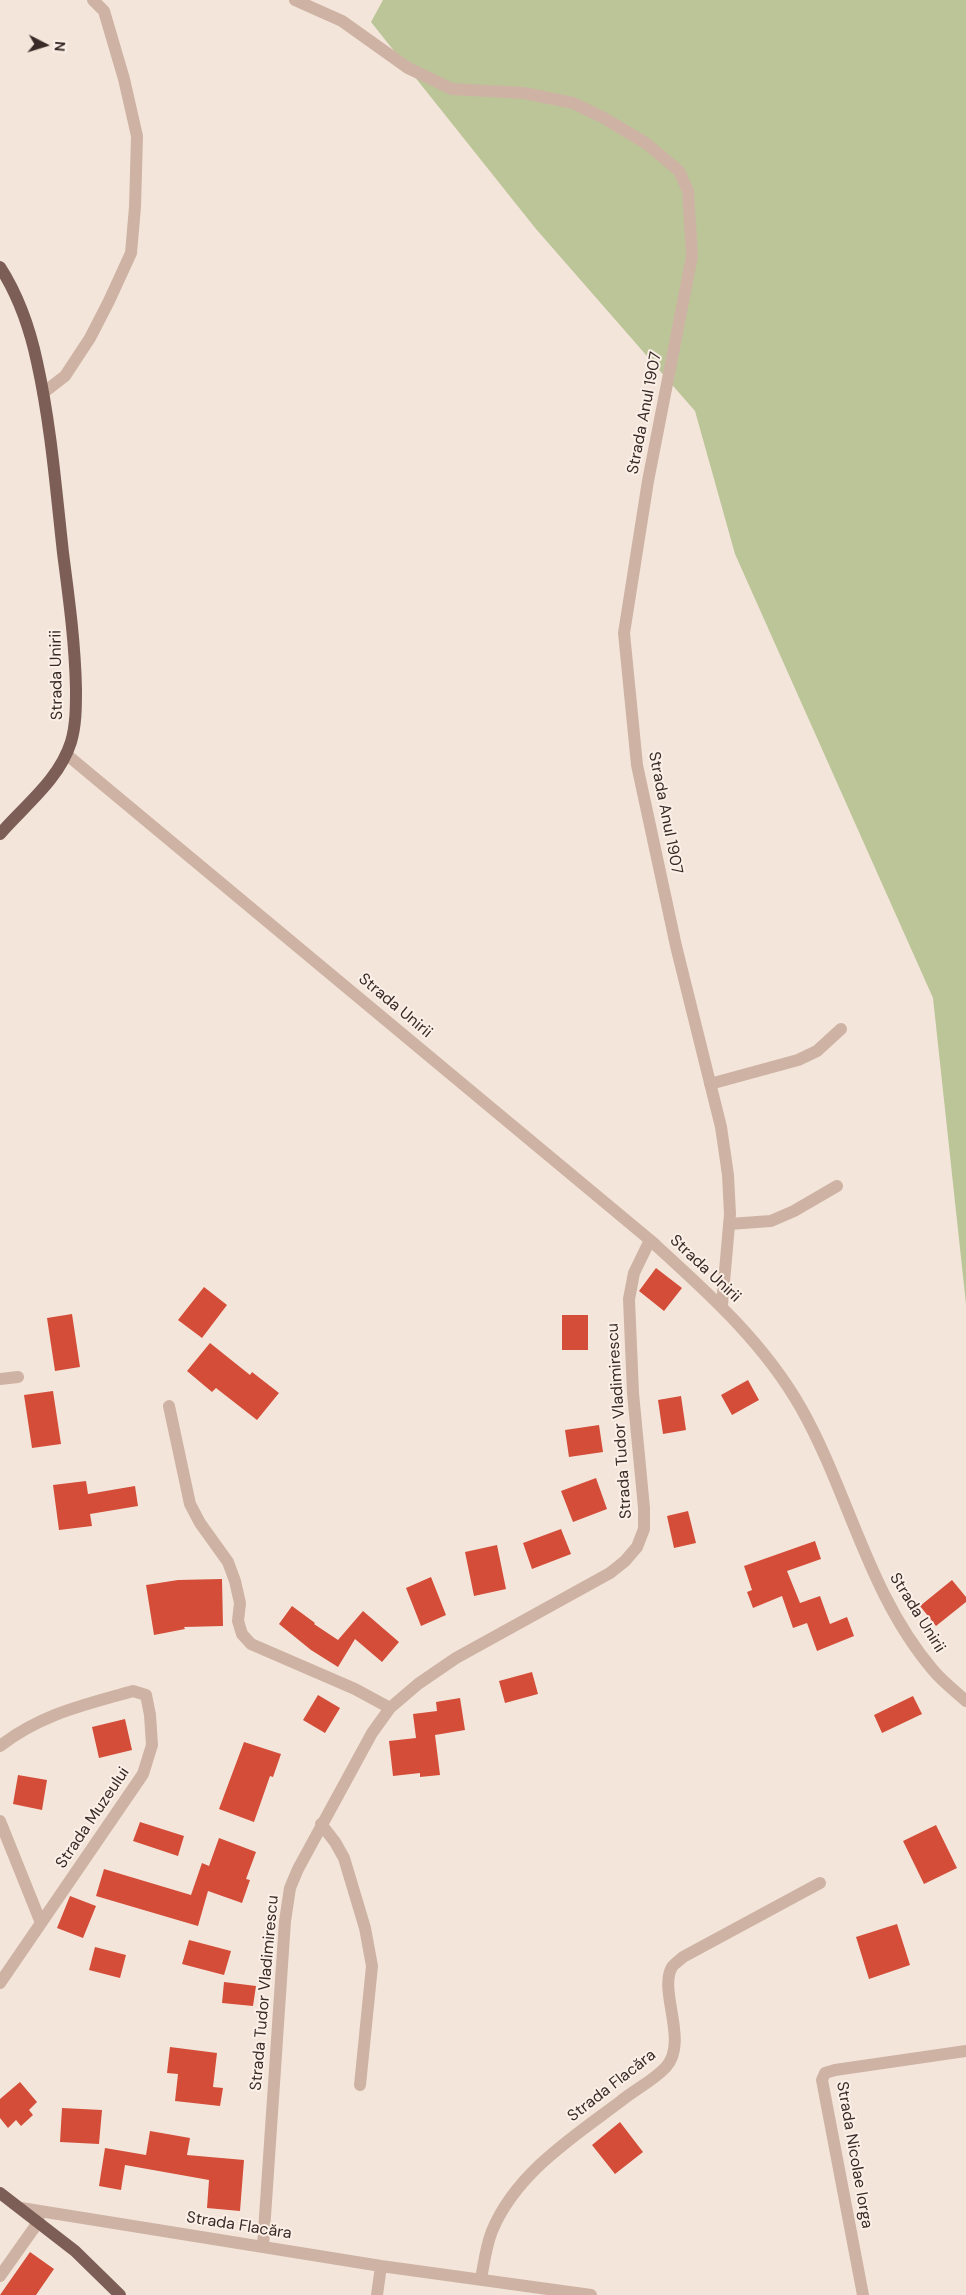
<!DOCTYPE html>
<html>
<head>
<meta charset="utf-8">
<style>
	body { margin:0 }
	#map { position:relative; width:966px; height:2295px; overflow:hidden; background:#f4e5da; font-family:"DM Sans",sans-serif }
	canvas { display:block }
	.north { position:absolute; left:20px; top:20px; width:50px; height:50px; -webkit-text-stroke:4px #fbf0e7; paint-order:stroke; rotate:95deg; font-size:14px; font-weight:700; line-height:20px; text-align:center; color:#392a27 }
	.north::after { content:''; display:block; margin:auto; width:18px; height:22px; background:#392a27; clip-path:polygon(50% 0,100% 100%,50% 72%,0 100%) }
</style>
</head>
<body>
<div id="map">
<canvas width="966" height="2295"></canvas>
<div class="north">N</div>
</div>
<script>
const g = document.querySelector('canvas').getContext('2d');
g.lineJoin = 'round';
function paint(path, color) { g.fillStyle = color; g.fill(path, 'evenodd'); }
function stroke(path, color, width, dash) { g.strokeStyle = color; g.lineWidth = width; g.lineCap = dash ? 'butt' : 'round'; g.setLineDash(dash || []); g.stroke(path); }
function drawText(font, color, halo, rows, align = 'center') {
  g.font = font + ' "DM Sans",sans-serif'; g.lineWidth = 4; g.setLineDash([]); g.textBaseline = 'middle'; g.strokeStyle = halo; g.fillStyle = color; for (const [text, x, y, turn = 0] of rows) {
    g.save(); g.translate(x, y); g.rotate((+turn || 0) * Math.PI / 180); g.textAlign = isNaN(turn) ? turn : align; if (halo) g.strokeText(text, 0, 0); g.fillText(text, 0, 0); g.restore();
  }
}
const green = new Path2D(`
	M383 0H966V1304L933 998 735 554 695 411 536 229 371 22Z`);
const building = new Path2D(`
	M656 1268 682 1288 664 1311 639 1291Z
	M204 1287 227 1305 202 1338 178 1320Z
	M72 1314 80 1367 55 1371 47 1318Z
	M562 1315H588V1350H562Z
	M210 1343 250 1375 252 1372 279 1393 257 1420 216 1388 212 1392 187 1371Z
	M748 1380 759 1400 732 1415 721 1395Z
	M53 1391 61 1444 32 1448 24 1395Z
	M681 1396 686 1430 663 1434 658 1400Z
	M599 1425 603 1452 569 1457 565 1430Z
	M596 1478 607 1509 573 1522 561 1491Z
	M86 1481 88 1494 135 1486 138 1506 90 1514 92 1526 59 1530 53 1485Z
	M688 1511 696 1543 674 1548 667 1516Z
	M561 1529 571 1554 532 1569 523 1543Z
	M815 1541 821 1559 787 1571 800 1603 820 1596 830 1624 847 1617 854 1636 817 1651 807 1623 793 1628 782 1596 753 1608 747 1592 752 1590 744 1566Z
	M497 1545 506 1589 474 1596 465 1552Z
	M431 1577 446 1615 421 1626 406 1588Z
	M222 1579 223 1626 184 1627 185 1629 154 1635 146 1585 178 1580Z
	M952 1580 966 1597V1602L936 1626 920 1606Z
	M292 1606 315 1623 314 1624 338 1640 363 1611 399 1642 382 1662 355 1639 338 1667 311 1650 279 1624Z
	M532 1672 538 1694 505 1703 499 1681Z
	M318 1695 340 1708 325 1733 303 1720Z
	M913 1696 922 1714 882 1733 874 1715Z
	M460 1698 465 1730 435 1735 440 1775 420 1777V1773L393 1776 389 1741 416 1738 413 1714 437 1711 436 1702Z
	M125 1719 132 1750 99 1758 92 1727Z
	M244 1742 281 1754 273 1777 270 1776 254 1822 219 1809Z
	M18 1775 47 1780 42 1810 13 1804Z
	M140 1822 184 1836 178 1856 133 1841Z
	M936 1825 957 1868 924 1884 903 1841Z
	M219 1838 256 1852 246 1879 250 1880 242 1903 208 1891 198 1926 96 1896 104 1869 191 1895 202 1863 209 1866Z
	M70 1896 96 1906 83 1938 57 1928Z
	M897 1924 910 1965 869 1979 856 1937Z
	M189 1940 231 1951 224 1975 182 1964Z
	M95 1947 126 1955 120 1978 89 1970Z
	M224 1982 256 1986 253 2006 222 2003Z
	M170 2047 217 2053 213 2087 223 2088 220 2106 175 2101 178 2074 167 2073Z
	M20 2082 37 2102 29 2110 33 2115 21 2126 16 2120 8 2128 0 2118V2099Z
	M62 2108 102 2110 99 2144 60 2142Z
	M620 2122 643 2152 615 2174 592 2145Z
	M150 2131 190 2138 187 2155 244 2160 240 2211 207 2208 209 2180 125 2165 121 2190 99 2186 105 2148 146 2155Z
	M30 2252 54 2269 36 2295H0Z`);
const minor = new Path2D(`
	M295 0 342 21 408 68 452 89 524 93 573 103 604 118 647 144 679 171 688 191 692 256 648 481 624 633 637 765 676 946 721 1127 728 1175 730 1214 722 1305
	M43 393 65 376 90 338 109 301 131 253 135 207 137 136 124 79 104 11 93 0
	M66 754 650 1240C706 1291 763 1341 801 1408 849 1493 868 1594 933 1670 942 1681 955 1691 966 1701
	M710 1084 798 1060 817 1051 841 1029
	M729 1224 771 1221 794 1211 837 1186
	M0 1379 18 1377
	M169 1406 190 1504 200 1523 228 1562 235 1581 240 1603 238 1621 242 1634 251 1644 355 1689 390 1708
	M0 1746C41 1714 84 1705 133 1691L146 1695 150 1715 152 1745 143 1774 0 1983
	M0 1821 41 1923
	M321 1824 335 1842 344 1858 365 1928 372 1966 360 2085
	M21 2208 381 2266 591 2295
	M263 2246 285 1921 290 1888 298 1869 372 1733 390 1708 418 1684 456 1658 610 1573 625 1561 637 1547 644 1529V1508L633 1393 629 1299 634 1273 650 1240
	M0 2276 39 2221
	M481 2279C484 2263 486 2246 492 2231 516 2173 573 2137 621 2101 636 2089 654 2080 666 2067 689 2041 658 1991 672 1967 674 1964 680 1960 683 1957L820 1883
	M377 2295 381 2266
	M863 2295 822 2080 825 2073 835 2070 966 2051`);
const major = new Path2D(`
	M0 267C18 295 30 329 37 362 51 425 56 490 63 553 69 599 75 643 76 689 76 707 76 725 71 742 59 780 25 805 0 834
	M0 2193 75 2251 120 2295`);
const streetNames = [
	["Strada Anul 1907",645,413,-79],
	["Strada Unirii",57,675,-91],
	["Strada Anul 1907",665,813,79],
	["Strada Unirii",395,1006,40],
	["Strada Unirii",705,1269,43],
	["Strada Tudor Vladimirescu",620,1421,-94],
	["Strada Unirii",917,1613,58],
	["Strada Muzeului",93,1818,-56],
	["Strada Tudor Vladimirescu",265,1993,-85],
	["Strada Flacăra",612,2086,-38],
	["Strada Nicolae Iorga",854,2155,80],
	["Strada Flacăra",239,2226,9]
];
paint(green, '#bbc598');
paint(building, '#d34d39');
stroke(minor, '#ceb3a4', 12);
stroke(major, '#7c5e56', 12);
drawText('16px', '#392a27', '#fbf0e7', streetNames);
</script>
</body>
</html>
